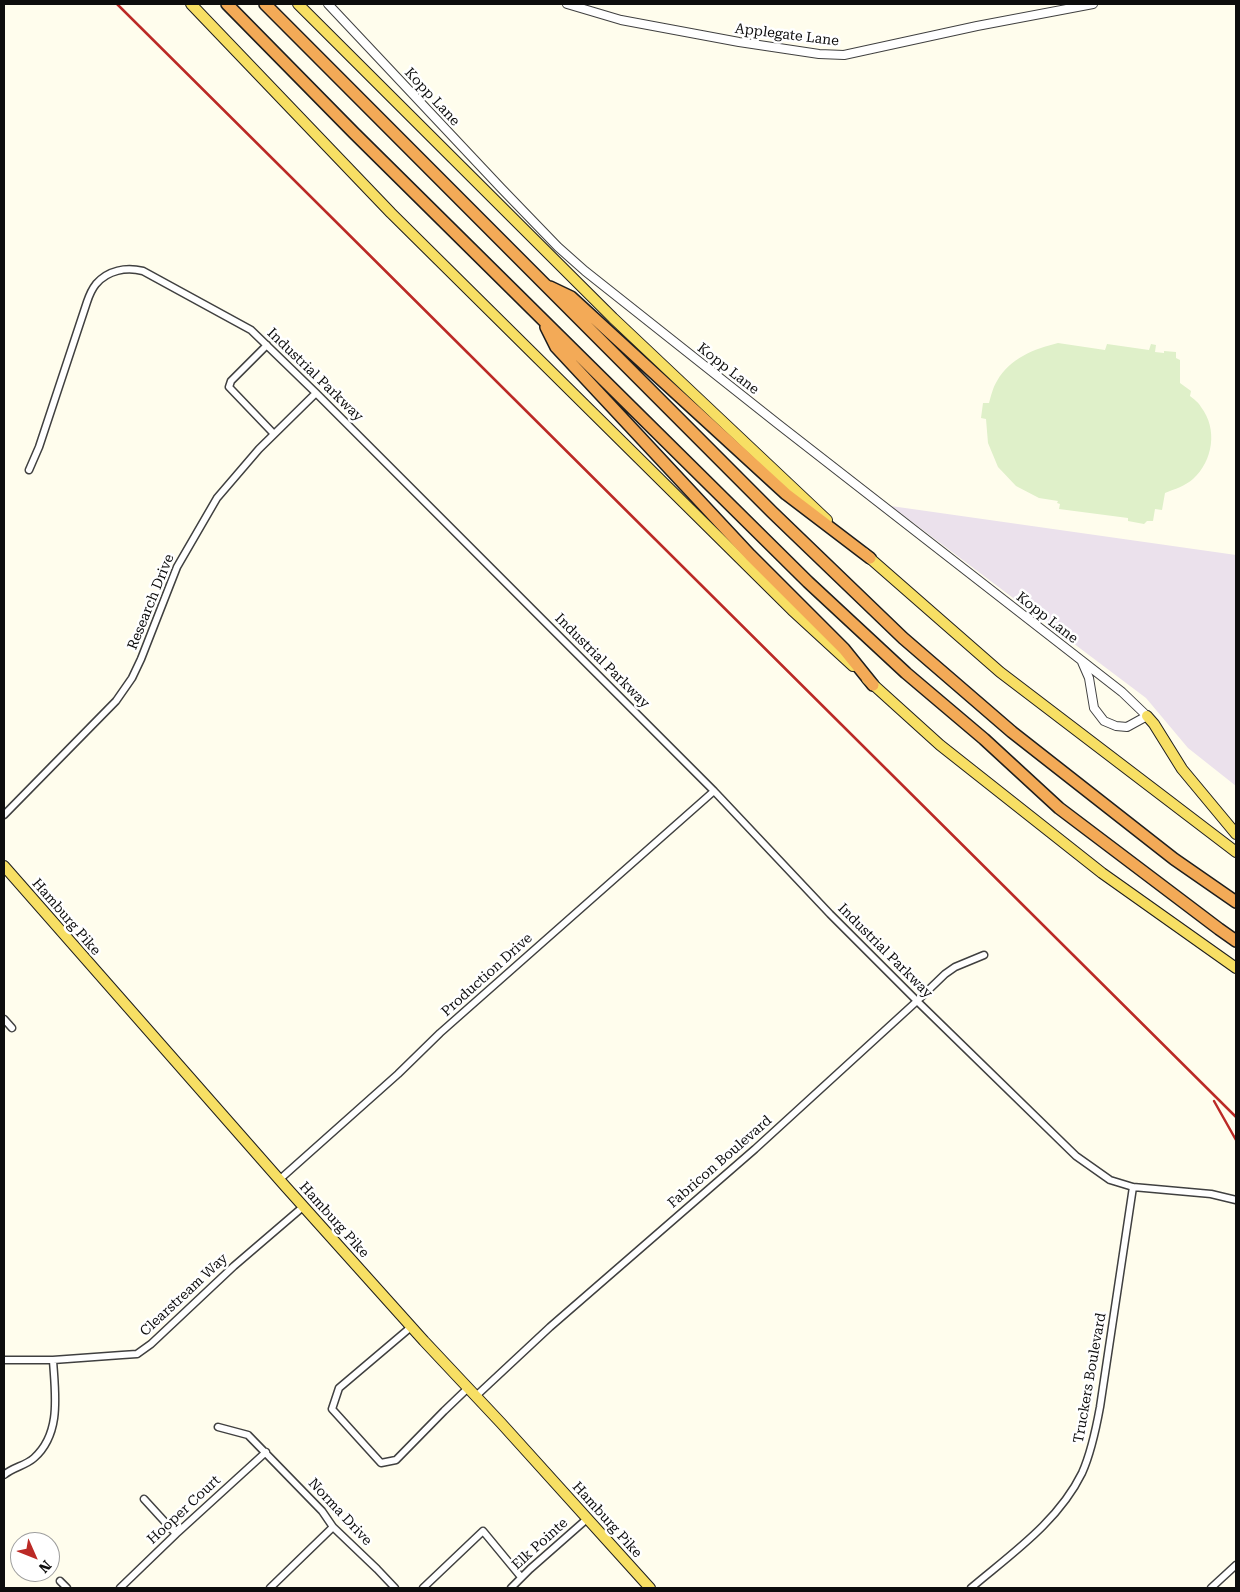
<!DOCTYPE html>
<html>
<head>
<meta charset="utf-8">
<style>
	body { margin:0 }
	#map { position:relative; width:1240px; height:1592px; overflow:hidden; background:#fffded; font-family:"Roboto Serif",serif }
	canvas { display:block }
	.frame { position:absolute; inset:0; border:5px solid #0d0d0d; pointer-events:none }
	.north { position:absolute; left:10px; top:1532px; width:50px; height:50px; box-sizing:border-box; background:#fff; border:1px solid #9e9e9e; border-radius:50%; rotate:134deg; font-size:14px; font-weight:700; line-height:20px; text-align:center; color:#0d0d0d }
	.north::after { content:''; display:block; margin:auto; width:18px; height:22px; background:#bb2a26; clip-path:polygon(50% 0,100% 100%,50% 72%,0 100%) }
</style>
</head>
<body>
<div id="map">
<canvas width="1240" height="1592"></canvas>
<div class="frame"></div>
<div class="north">N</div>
</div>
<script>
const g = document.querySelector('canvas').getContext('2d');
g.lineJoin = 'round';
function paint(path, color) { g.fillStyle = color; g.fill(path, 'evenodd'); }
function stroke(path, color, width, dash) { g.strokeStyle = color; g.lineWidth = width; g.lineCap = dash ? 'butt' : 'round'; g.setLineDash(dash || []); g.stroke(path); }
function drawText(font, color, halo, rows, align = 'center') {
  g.font = font + ' "Roboto Serif",serif'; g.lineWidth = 5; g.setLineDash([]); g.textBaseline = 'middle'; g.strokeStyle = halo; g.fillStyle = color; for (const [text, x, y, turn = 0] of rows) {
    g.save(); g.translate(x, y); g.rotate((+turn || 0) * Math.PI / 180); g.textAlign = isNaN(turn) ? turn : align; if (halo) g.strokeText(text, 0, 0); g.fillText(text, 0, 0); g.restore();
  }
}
const industrial = new Path2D(`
	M891 506 1236 555V786L1188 748 1146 698Z`);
const pitch = new Path2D(`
	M1058 343 1105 350 1107 344 1149 350 1151 344 1156 345 1155 352 1164 353V351L1176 352V358L1180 360V383L1191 391 1190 396C1194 399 1199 403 1201 407 1218 429 1213 461 1193 479 1185 486 1175 489 1165 493L1162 510 1155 509 1153 521H1147L1144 524 1128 521V518L1059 509 1060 504 1057 503 1058 501 1039 498 1016 486 998 467 988 443 986 419 981 418 983 403H989C991 396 993 387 997 381 1010 358 1034 349 1058 343Z`);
const minor = new Path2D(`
	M267 345 231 381 229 387 274 434
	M29 470 39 447 87 302C89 296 92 289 96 284 108 270 126 267 143 271L251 330 316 393 714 791 830 914 917 1001 1076 1156 1110 1180 1133 1187 1211 1194 1236 1200
	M4 815 116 701 132 678 141 659 177 567 217 498 259 449 316 393
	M4 1019 12 1028
	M279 1180 398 1074 440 1033 714 791
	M411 1327 339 1388 332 1409 381 1463 396 1460 444 1411 468 1388
	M4 1360H53L122 1355 137 1354 151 1344 234 1266 304 1206
	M476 1396 550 1327 755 1149 917 1001 945 974 955 967 984 955
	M218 1427 248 1435 322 1511 333 1527 377 1569 395 1588
	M4 1475C13 1467 25 1466 34 1458 62 1433 55 1393 53 1360
	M144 1499 176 1534
	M60 1581 67 1588
	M120 1588 176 1534 266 1452
	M270 1588 333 1527
	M423 1588 483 1531 521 1577
	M511 1588 530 1569 588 1518
	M971 1588C1011 1554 1058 1522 1082 1473 1091 1453 1096 1429 1100 1407L1133 1187
	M1211 1588 1236 1565`);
const tertiary = new Path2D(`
	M328 4 501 188 558 247 585 271 778 424 1122 692 1147 716 1127 727 1116 726 1104 721 1094 708 1089 678 1082 662
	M567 4 621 20 739 42 819 54 844 55 977 26 1093 4`);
const primary = new Path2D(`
	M191 4 391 213 792 610 853 666
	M298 4 613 318 827 520
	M864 553 1000 672 1236 852
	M867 679 940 745 1102 873 1236 968
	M1147 716 1154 724 1182 769 1236 834
	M4 866 285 1186 424 1341 501 1423 650 1588`);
const motorway = new Path2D(`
	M227 4 354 133 808 582 906 673 984 739 1059 808 1219 929 1236 941
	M265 4 772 512 903 638 1012 732 1174 859 1236 902
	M550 287 571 297 786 494 870 558
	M546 327 556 347 750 555 844 649 873 685`);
const rail = new Path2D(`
	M117 4 1236 1117
	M1214 1101 1236 1140`);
const streetNames = [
	["Applegate Lane",787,35,7],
	["Kopp Lane",432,97,47],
	["Kopp Lane",728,369,38],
	["Industrial Parkway",315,375,44],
	["Research Drive",151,602,-68],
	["Kopp Lane",1047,618,38],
	["Industrial Parkway",602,661,45],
	["Hamburg Pike",66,917,49],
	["Industrial Parkway",885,951,45],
	["Production Drive",487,975,-42],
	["Fabricon Boulevard",720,1162,-41],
	["Hamburg Pike",334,1220,48],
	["Clearstream Way",184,1295,-43],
	["Truckers Boulevard",1090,1378,-80],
	["Hooper Court",184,1510,-43],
	["Norma Drive",340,1512,47],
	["Hamburg Pike",607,1520,48],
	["Elk Pointe",540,1544,-42]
];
paint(industrial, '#ebe1ec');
paint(pitch, '#dff0c9');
stroke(minor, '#404040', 9);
stroke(tertiary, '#404040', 10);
stroke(primary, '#1e1e1e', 12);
stroke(motorway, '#1e1e1e', 14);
stroke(minor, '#fff', 6);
stroke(tertiary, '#fff', 8);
stroke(primary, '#f7df64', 10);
stroke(motorway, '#f3aa57', 11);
stroke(rail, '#bb2a26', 2.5);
drawText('14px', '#0d0d0d', '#fff', streetNames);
</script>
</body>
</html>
